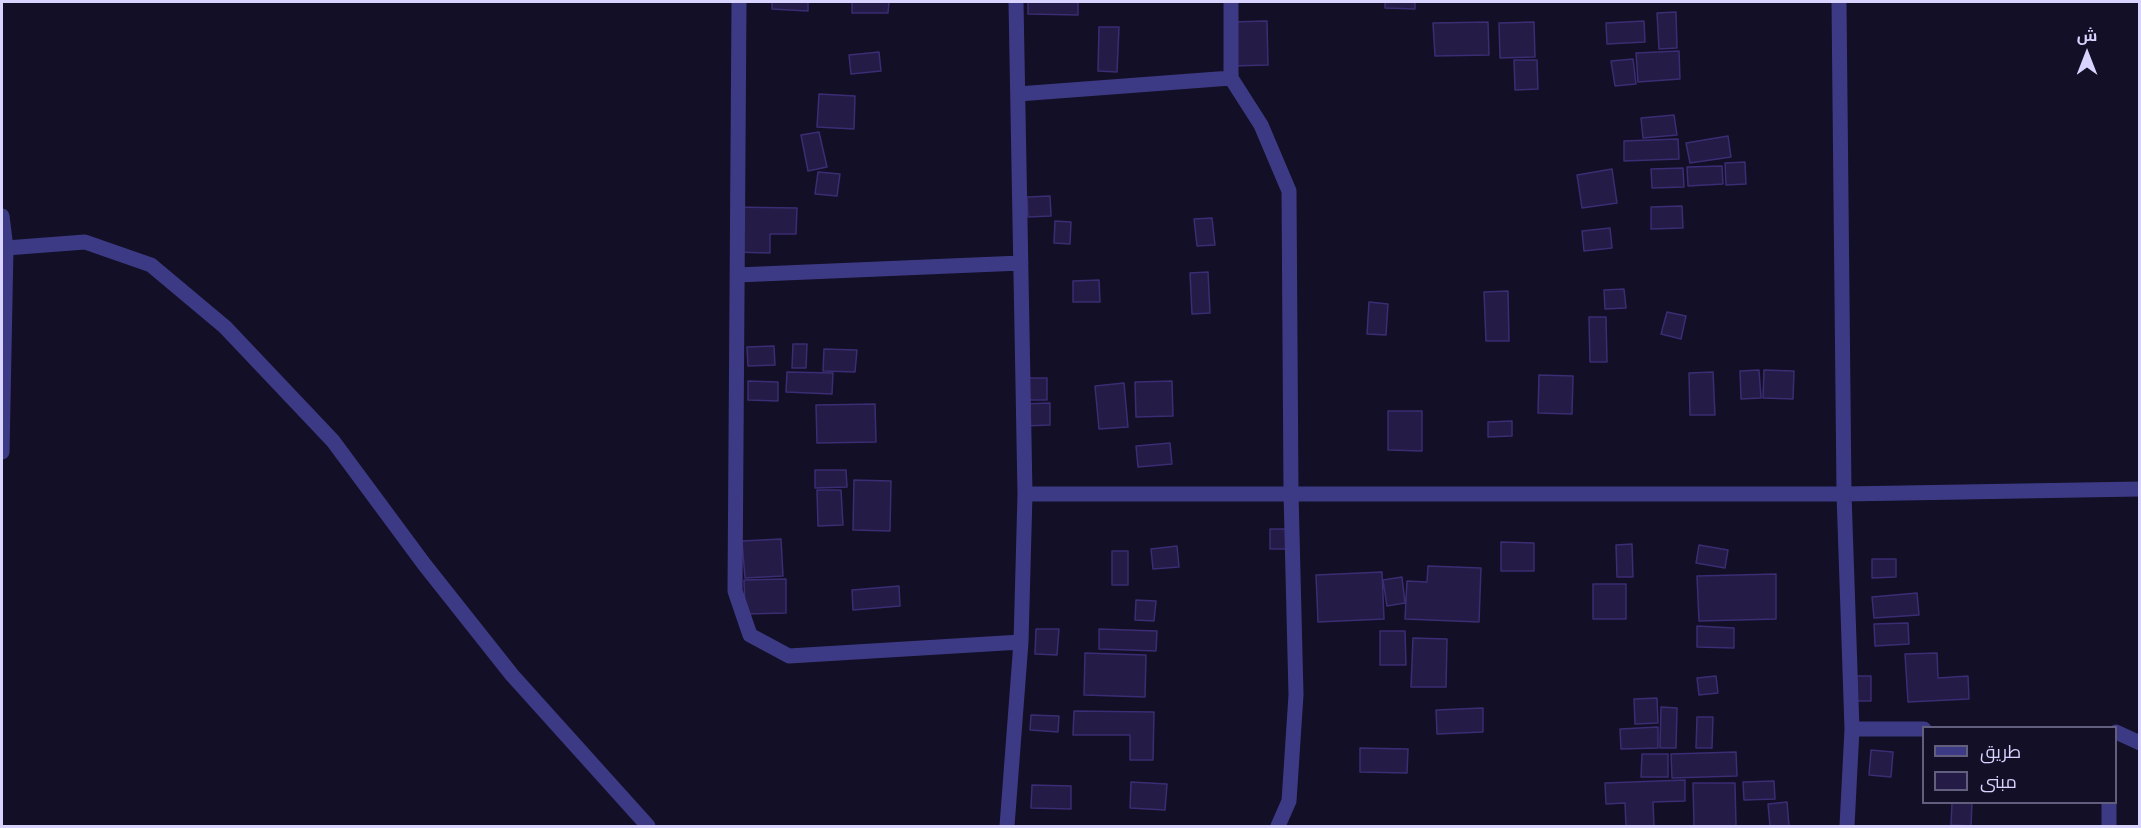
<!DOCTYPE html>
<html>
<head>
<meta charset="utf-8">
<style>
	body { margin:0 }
	#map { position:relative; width:2141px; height:828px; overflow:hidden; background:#130f26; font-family:Raleway,Cairo,sans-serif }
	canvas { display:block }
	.frame { position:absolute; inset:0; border:3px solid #d9d4ff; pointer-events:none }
	.legend { position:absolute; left:1922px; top:726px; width:195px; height:78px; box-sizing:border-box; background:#130f26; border:2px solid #625e7d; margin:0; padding:8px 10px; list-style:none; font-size:18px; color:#d9d4ff }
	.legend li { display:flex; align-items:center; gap:12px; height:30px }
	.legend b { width:30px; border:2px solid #625e7d }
	.north { position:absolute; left:2057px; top:24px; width:60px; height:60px; -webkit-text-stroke:4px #130f26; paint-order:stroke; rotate:0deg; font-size:16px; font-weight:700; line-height:24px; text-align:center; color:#d9d4ff }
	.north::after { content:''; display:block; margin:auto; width:21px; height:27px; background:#d9d4ff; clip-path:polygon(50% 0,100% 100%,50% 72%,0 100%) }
</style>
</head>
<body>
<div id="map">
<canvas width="2141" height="828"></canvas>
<div class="frame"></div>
<ul class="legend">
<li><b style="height:8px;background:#3d3a85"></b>طريق</li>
<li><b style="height:16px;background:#241b47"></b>مبنى</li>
</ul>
<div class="north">ش</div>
</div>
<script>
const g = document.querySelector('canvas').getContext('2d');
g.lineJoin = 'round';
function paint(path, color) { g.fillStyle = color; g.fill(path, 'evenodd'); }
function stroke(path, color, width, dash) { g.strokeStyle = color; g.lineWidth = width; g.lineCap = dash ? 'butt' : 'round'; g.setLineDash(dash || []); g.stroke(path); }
const building = new Path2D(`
	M772 2H808V11L772 9Z
	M852 2H889L888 13H852Z
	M1028 2H1078V15L1028 14Z
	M1385 2H1415V9L1385 8Z
	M1676 12 1677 48 1659 49 1657 13Z
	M1267 21 1268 65 1232 66 1230 22Z
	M1644 21 1645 42 1607 44 1606 23Z
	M1488 22 1489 55 1435 56 1433 23Z
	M1534 22 1535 57 1500 58 1499 23Z
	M1099 27H1119L1117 72 1098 71Z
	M1679 51 1680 79 1638 82 1636 53Z
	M879 52 881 71 851 74 849 55Z
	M1633 59 1636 84 1615 86 1611 61Z
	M1514 60H1537L1538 89 1515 90Z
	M819 94 855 96 854 129 817 127Z
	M1674 115 1677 135 1643 138 1641 118Z
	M819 132 827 167 808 171 801 135Z
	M1728 136 1731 157 1690 163 1686 143Z
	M1678 139 1679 159 1624 161V141Z
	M1745 162 1746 184 1726 185 1725 163Z
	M1722 166 1723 184 1688 186 1687 167Z
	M1683 168 1684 187 1652 188 1651 169Z
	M1612 169 1617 203 1582 208 1577 175Z
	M818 172 840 174 837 196 815 194Z
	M1050 196 1051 216 1028 217 1027 197Z
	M1682 206 1683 228 1651 229V207Z
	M732 207 797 208 796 234H770V253L731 252Z
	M1212 218 1215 245 1197 246 1194 219Z
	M1055 221 1071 222 1070 244 1054 243Z
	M1610 228 1612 248 1584 251 1582 231Z
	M1208 272 1210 313 1192 314 1190 273Z
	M1099 280 1100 302H1073V281Z
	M1624 289 1626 308 1605 309 1604 290Z
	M1508 291 1509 341H1486L1484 292Z
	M1369 302 1388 304 1386 335 1367 334Z
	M1667 312 1686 316 1681 339 1661 334Z
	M1589 317H1606L1607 362H1590Z
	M793 344H807L806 368H792Z
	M774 346 775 365 748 366 747 347Z
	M824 349 857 350 855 372 823 371Z
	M1759 370 1761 398 1741 399 1740 371Z
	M1764 370 1794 371 1793 399 1763 398Z
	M787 372 833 373 832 394 786 392Z
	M1713 372 1715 415H1690L1689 373Z
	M1539 375 1573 376 1572 414 1538 413Z
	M1026 378H1047V400H1027Z
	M748 381 778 382V401L748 400Z
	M1172 381 1173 416 1136 417 1135 382Z
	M1124 383 1128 427 1099 429 1095 386Z
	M1050 403V425L1024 426 1023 404Z
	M875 404 876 442 817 443 816 405Z
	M1388 411H1422V451L1388 450Z
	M1512 421V436L1488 437V422Z
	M1170 443 1172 464 1138 467 1136 446Z
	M815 470H846L847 487 815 488Z
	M854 480 891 481 890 531 853 530Z
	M817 490H841L843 525 818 526Z
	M1270 529H1289L1290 549H1270Z
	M781 539 783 576 745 578 742 541Z
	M1501 542 1534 543V571H1501Z
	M1632 544 1633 577H1617L1616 545Z
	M1699 545 1728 550 1725 568 1696 563Z
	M1177 546 1179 567 1153 569 1151 549Z
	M1112 551H1128V585H1112Z
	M1872 559H1896V577L1872 578Z
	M1428 566 1481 568 1479 622 1405 619 1407 581 1427 582Z
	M1382 572 1384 619 1318 622 1316 575Z
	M1776 574V619L1699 621 1697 576Z
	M1402 577 1405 603 1387 606 1383 580Z
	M786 579V613L745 614 744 580Z
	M1593 584H1626V619H1593Z
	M899 586 900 606 853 610 852 590Z
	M1917 593 1919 615 1874 618 1872 597Z
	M1136 600 1156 601 1154 621 1135 620Z
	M1908 623 1909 644 1875 646 1874 624Z
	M1697 626 1734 628V648L1697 647Z
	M1036 629H1059L1057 655 1035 654Z
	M1099 629 1157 631 1156 651 1099 649Z
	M1380 631H1405L1406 665H1380Z
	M1413 638 1447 639 1446 687H1411Z
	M1085 653 1146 655 1145 697 1084 695Z
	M1937 653 1938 678 1968 676 1969 699 1908 702 1905 654Z
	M1716 676 1718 693 1699 695 1697 678Z
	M1848 676H1871V701H1847Z
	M1657 698 1658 723 1635 724 1634 699Z
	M1661 707 1677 708 1676 748H1660Z
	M1483 708V732L1437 734 1436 710Z
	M1074 711 1154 712 1153 760H1130V735H1073Z
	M1031 715 1059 716 1058 732 1030 730Z
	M1697 717H1713L1712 748H1696Z
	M1658 727V748L1621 749 1620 729Z
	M1360 748 1408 749 1407 773 1360 772Z
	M1871 750 1893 752 1891 777 1869 775Z
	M1736 752 1737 776 1672 778 1671 754Z
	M1642 754H1668V777H1641Z
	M1685 780V801L1653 802 1654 826H1626L1625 803 1606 804 1605 783Z
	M1774 781 1775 799 1744 800 1743 782Z
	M1131 782 1167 784 1165 810 1130 808Z
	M1693 783H1735L1736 826H1694Z
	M1032 785 1071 786V809L1031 808Z
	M1787 802 1789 826H1770L1768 804Z
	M1952 802H1972L1971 826 1951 825Z`);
const minor = new Path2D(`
	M739 2 735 591 750 635 789 656 1021 642
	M1231 2V78L1261 125 1289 191 1291 493 1296 695 1289 801 1278 826
	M1839 2 1844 494 1852 729 1847 826
	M1018 94 1231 78
	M2 216 6 248 2 452
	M2 254 6 248 85 242 151 265 225 327 333 441 424 564 512 675 648 826
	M737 275 1021 263
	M1025 494H1844L2140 489
	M1852 729H1924
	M2116 732 2140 743
	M2109 802V826
	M1007 826 1021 642 1025 494 1016 2`);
paint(building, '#241b47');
stroke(building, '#3b2d73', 1.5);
stroke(minor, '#3d3a85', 15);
</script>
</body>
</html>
